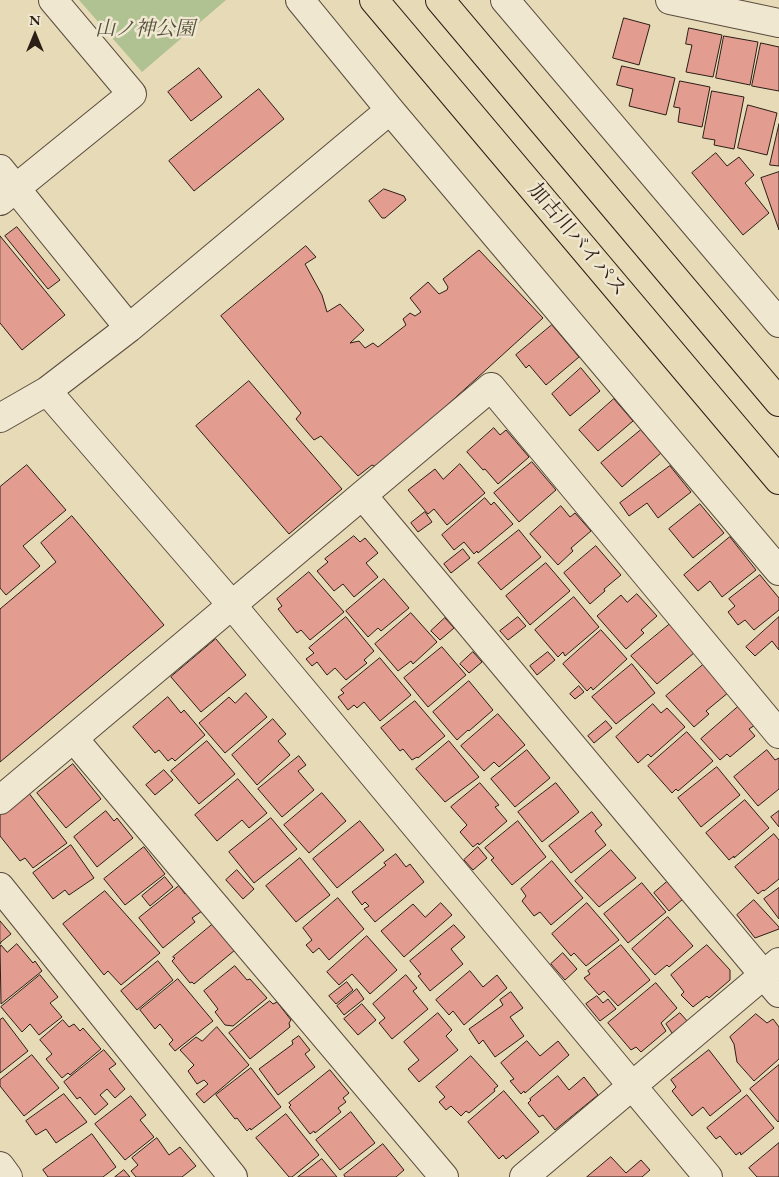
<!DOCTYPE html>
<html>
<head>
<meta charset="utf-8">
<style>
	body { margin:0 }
	#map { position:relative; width:779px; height:1177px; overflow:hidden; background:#e6dab7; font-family:"EB Garamond",serif }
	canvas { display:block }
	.north { position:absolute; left:10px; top:10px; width:50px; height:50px; -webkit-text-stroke:4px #efe7d0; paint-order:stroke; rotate:0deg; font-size:14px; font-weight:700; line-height:20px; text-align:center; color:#2c1d16 }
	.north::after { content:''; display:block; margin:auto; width:18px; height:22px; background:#2c1d16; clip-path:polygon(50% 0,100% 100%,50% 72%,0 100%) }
</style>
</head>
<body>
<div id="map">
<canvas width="779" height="1177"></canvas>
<div class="north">N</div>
</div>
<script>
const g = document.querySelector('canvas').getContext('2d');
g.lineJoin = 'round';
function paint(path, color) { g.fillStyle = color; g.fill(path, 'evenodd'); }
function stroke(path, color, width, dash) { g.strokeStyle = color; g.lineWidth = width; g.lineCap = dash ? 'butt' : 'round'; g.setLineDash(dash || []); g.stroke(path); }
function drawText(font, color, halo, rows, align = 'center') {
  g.font = font + ' "EB Garamond","Noto Serif JP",serif'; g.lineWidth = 5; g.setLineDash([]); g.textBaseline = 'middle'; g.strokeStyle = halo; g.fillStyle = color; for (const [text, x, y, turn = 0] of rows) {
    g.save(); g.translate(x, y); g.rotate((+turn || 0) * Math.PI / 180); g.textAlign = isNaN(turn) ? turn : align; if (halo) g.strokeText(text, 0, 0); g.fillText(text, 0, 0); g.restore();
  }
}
const green = new Path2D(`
	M79 0H226L142 72Z`);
const building = new Path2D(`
	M624 18 650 25 639 65 613 58Z
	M689 28 722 35 713 77 686 72 692 45 686 44Z
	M724 36 758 42 750 85 716 78Z
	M761 43 779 47V91L752 86Z
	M622 66 675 78 666 115 629 106 633 89 617 85Z
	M199 68 222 97 191 121 168 92Z
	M680 81 710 87 702 127 678 122 680 108 674 107Z
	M259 89 284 119 194 191 169 161Z
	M712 91 744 97 734 149 714 145 715 140 703 138Z
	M748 105 777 113 767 155 738 148Z
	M779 124V166L770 165Z
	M716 153 727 166 739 157 754 175 745 183 769 213 743 235 692 173Z
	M779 172V230L761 178Z
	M384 189 404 196 406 200 385 218H382L369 201Z
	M17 227 60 280 48 289 5 236Z
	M0 236 65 315 22 350 0 323Z
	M306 246 316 257 305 264 322 295 327 312 340 304 364 330 350 343 359 341 365 348 373 343 378 347 406 325 403 319 410 313 415 316 421 312 410 298 428 282 439 294 447 290 448 287 443 279 479 250 543 318 378 468 372 465 358 476 321 436 314 440 296 419 301 413 221 316Z
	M552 325 579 357 546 385 529 365 526 368 516 355Z
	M581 368 600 391 570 416 552 394Z
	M249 381 342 489 289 534 196 426Z
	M614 399 633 421 598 451 579 430Z
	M494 428 500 435 506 430 529 457 498 484 485 469 483 470 467 452Z
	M641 430 661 453 622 487 601 463Z
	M532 462 556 490 519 522 494 493Z
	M460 464 485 493 447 525 434 509 428 514 408 490 435 469 443 479Z
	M27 465 66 510 23 546 40 566 6 595 0 588V487Z
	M670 466 691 492 658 518 647 503 629 516 620 503Z
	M485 498 491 505 494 502 513 524 478 553 477 551 474 554 464 542 454 550 442 535Z
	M700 504 724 533 693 558 669 529Z
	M561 506 570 517 575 513 591 531 571 548 573 551 558 565 530 534Z
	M425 512 432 522 418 532 411 523Z
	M72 516 164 625 0 762V609L56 562 41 543Z
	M519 530 541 557 501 590 478 563Z
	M354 536 360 542 365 538 378 553 366 563 378 577 354 597 343 584 334 591 317 571 328 562 325 559Z
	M730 537 756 570 722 597 710 581 698 591 684 575Z
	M596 546 621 575 604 589 605 591 590 604 564 573Z
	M463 549 470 558 451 573 444 564Z
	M546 563 570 591 530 625 506 596Z
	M309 572 344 612 310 640 301 630 297 633 278 609 282 606 277 599Z
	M760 575 779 598V610L754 630 745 620 738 625 728 612 735 606 729 599Z
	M384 579 409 608 381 631 378 628 368 637 346 611Z
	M637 594 657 616 641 630 644 633 626 649 597 616 621 595 627 602Z
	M574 597 599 627 565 656 563 652 558 657 535 630Z
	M411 613 437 642 413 664 411 661 398 671 375 644Z
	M346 617 374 651 364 660 367 663 346 680 335 668 327 675 317 662 312 666 306 659 314 653 309 648Z
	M518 617 526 626 508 640 500 631Z
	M779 617V650L772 641 755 656 746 647Z
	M445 618 454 628 440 640 431 631Z
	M670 624 694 653 657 684 631 656Z
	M601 630 627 659 593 690 591 687 587 691 563 664Z
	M216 639 246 675 201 712 171 677Z
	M442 647 466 675 428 707 404 678Z
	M473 652 482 662 469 673 460 664Z
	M548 652 555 660 537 675 530 666Z
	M380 658 411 695 380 721 364 702 357 708 354 705 348 710 338 697 344 693 341 690Z
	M632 664 655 693 616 724 592 697Z
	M704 664 729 692 706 711 709 714 694 727 666 696Z
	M469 681 493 710 469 731 468 730 457 740 433 712Z
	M579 686 584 692 575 699 570 694Z
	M246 693 267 717 225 753 199 723 229 697 235 703Z
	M168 697 181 713 184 710 205 735 175 761 172 758 168 761 159 750 155 753 133 727Z
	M415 701 445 736 418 758 417 757 412 760 403 749 400 751 381 728Z
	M653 704 661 713 667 708 685 727 651 757 648 754 638 763 616 737Z
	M739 706 755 725 749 729 755 736 730 757 727 754 720 760 701 739Z
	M498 714 525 745 499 767 494 762 484 771 461 746Z
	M273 719 286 734 278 741 290 755 257 785 232 755Z
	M606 721 612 728 594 743 588 736Z
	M687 732 713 761 678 791 676 789 672 793 648 766Z
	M207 741 235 774 199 804 171 771Z
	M449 741 479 777 445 802 416 769Z
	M527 750 550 778 515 807 491 779Z
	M767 750 775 760 779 758V789L758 806 734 777Z
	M299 756 306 765 298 771 314 790 282 817 258 789Z
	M73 764 101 799 66 828 37 793Z
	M717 767 740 795 701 827 678 798Z
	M164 770 173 780 155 795 146 785Z
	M238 779 267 813 249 828 242 820 217 841 195 815Z
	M480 783 499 805 495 807 507 821 479 845 478 843 473 847 460 832 467 825 451 807Z
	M556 783 579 812 542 842 518 812Z
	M28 792 67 843 33 868 25 858 20 861 0 836V813Z
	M322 793 346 821 309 853 284 825Z
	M745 800 769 828 734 858V856L729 860 706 833Z
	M106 811 114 821 117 818 133 838 97 867 74 837Z
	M779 811V827L771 817Z
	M592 812 602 825 595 831 606 845 571 873 549 846Z
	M271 818 297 849 254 883 229 852Z
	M360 821 384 850 337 888 313 859Z
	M518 821 546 857 512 885 491 860 494 858 485 848Z
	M774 834 779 840V879L764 891 763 890 758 894 735 867Z
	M71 845 94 878 69 895 65 890 53 899 33 873Z
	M144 847 165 874 125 905 104 879Z
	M478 847 487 858 473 870 464 860Z
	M611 850 636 878 599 907 575 881Z
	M396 854 406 867 410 864 424 882 375 922 364 909 369 906 365 902 362 905 352 892 386 865 384 863Z
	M300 858 330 895 296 922 266 886Z
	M552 861 583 898 551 925 540 912 534 916 522 901 526 896 521 889Z
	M237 870 254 889 243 899 226 880Z
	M165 877 173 887 150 906 142 896Z
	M668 881 683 899 669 911 654 893Z
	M642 883 666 912 628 943 604 914Z
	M179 886 185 894 188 892 202 911 192 918 195 922 163 948 139 918Z
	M779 888V919L764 899Z
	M105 891 160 953 121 985 108 971 104 975 63 924Z
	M338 898 364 929 329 960 319 948 313 953 306 945 312 940 303 928Z
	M754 900 779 927V929L755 938 737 915Z
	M441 903 452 915 404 957 381 931 413 904 425 917Z
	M587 903 619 940 586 966 574 953 571 956 552 934Z
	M668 917 693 946 669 967 667 965 655 975 632 949Z
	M0 921 11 934 1 942 0 944Z
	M213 924 235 950 194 984 192 982 190 983 172 961 175 958 173 957Z
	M454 925 465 937 451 949 463 964 430 991 418 976 421 974 410 961Z
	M367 936 397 970 370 994 352 974 339 985 327 972Z
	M17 944 33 963 35 961 42 971 1 1004 0 947 1 945 7 952Z
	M621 945 650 980 618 1006 604 991 599 995 584 978 590 974 588 971Z
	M707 945 730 970V980L709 998 707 996 693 1007 681 995 684 992 671 975Z
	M563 953 577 969 565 980 551 964Z
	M158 961 173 980 137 1010 121 991Z
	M235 966 247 980 250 979 267 998 233 1026 225 1025 215 1012 218 1009 204 991Z
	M470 971 483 987 497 975 507 988 464 1025 453 1011 449 1015 436 1000Z
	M40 975 58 997 50 1003 62 1017 39 1035 30 1024 22 1032 1 1007Z
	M406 975 417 988 413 991 428 1009 392 1039 379 1023 385 1018 373 1004Z
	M178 979 213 1021 175 1051 169 1044 173 1040 160 1024 155 1029 140 1010Z
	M347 982 353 990 336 1004 329 996Z
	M656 983 677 1008 661 1023 666 1031 641 1052 636 1047 631 1050 608 1023Z
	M357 989 364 999 344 1015 337 1006Z
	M511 992 523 1008 510 1017 524 1036 495 1057 483 1040 479 1044 469 1029 503 1005 500 1000Z
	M597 996 603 1003 608 999 616 1009 600 1021 586 1004Z
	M270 1001 273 1004 277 1002 291 1020 289 1023 290 1027 250 1059 229 1033Z
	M362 1004 376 1020 358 1035 344 1019Z
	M438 1013 452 1030 446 1036 458 1050 419 1082 408 1069 419 1060 404 1042Z
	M680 1013 689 1023 674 1036 666 1024Z
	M756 1014 767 1023 773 1019 779 1027V1059L754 1081 737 1062 734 1044 730 1037Z
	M3 1018 28 1051 0 1073V1020Z
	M63 1020 69 1027 74 1024 80 1031 83 1028 101 1049 70 1075 68 1073 62 1078 46 1059 52 1054 40 1040Z
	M217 1027 249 1065 204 1103 196 1094 208 1084 204 1080 197 1084 188 1071 194 1065 180 1050 196 1037 202 1041Z
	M299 1036 310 1050 305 1054 315 1067 278 1095 259 1069 293 1044 292 1041Z
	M527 1041 540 1056 558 1041 569 1055 525 1093 524 1091 521 1094 510 1081 514 1079 501 1063Z
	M104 1050 116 1064 109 1069 125 1089 115 1098 107 1089 100 1095 108 1104 95 1115 80 1097 77 1099 64 1082Z
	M709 1050 741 1091 710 1116 703 1107 692 1116 672 1091 676 1087 671 1080Z
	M32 1055 59 1088 24 1116 0 1086V1080Z
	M471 1056 498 1086 494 1089 495 1091 469 1113 466 1111 461 1116 451 1106 446 1110 439 1102 445 1097 436 1087Z
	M779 1065V1121L778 1122 750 1089Z
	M251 1068 281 1107 251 1130 250 1128 247 1131 237 1118 235 1119 216 1095Z
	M330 1070 349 1093 343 1098 346 1102 338 1108 341 1112 315 1133 314 1131 310 1134 289 1107 291 1105 289 1103Z
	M558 1076 569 1090 584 1077 598 1095 555 1130 543 1115 539 1117 528 1103 531 1100 530 1099Z
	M504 1091 539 1132 506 1159 503 1155 499 1159 468 1122Z
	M64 1094 87 1122 56 1143 46 1129 36 1135 26 1121Z
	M747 1095 774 1128 741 1155 740 1152 736 1155 720 1136 716 1139 707 1128Z
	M131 1096 146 1115 140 1120 154 1137 125 1160 95 1124Z
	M351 1112 375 1143 340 1170 316 1140Z
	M286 1114 319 1155 292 1177H289L256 1138Z
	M92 1134 116 1167 103 1177H48L43 1170Z
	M157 1138 169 1155 180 1147 196 1166 182 1177H136L131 1171 138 1165 132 1158Z
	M779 1143V1177H757L749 1168Z
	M383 1144 404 1170 396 1177H345L344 1175Z
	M611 1157 626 1173 641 1160 650 1170 642 1177H587Z
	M322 1159 337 1177H298Z
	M124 1170 130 1177H115Z`);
const minor = new Path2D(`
	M300 0 390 110 779 571
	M505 0 779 323
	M670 0 779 23
	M0 169 129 328
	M0 201 132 94 53 0
	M47 391 231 604 708 1177
	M0 418 47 391 129 328 390 110
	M363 496 779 993
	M74 739 444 1177
	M0 800 491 387 779 734
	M0 887 233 1177
	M0 1166 8 1177
	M524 1177 779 962`);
const highway = new Path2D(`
	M374 0 779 480
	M440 0 779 402`);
const parkNames = [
	["山ノ神公園",145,30]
];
const streetNames = [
	["加古川バイパス",577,240,50]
];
paint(green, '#b0c192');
paint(building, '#e39d90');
stroke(building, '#2c1d16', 1);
stroke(minor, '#5a4c3e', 30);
stroke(highway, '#2c1d16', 30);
stroke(minor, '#efe7d0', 28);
stroke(highway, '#e6dab7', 28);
drawText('italic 20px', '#544e3b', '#efe7d0', parkNames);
drawText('20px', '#2c1d16', '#efe7d0', streetNames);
</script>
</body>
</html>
